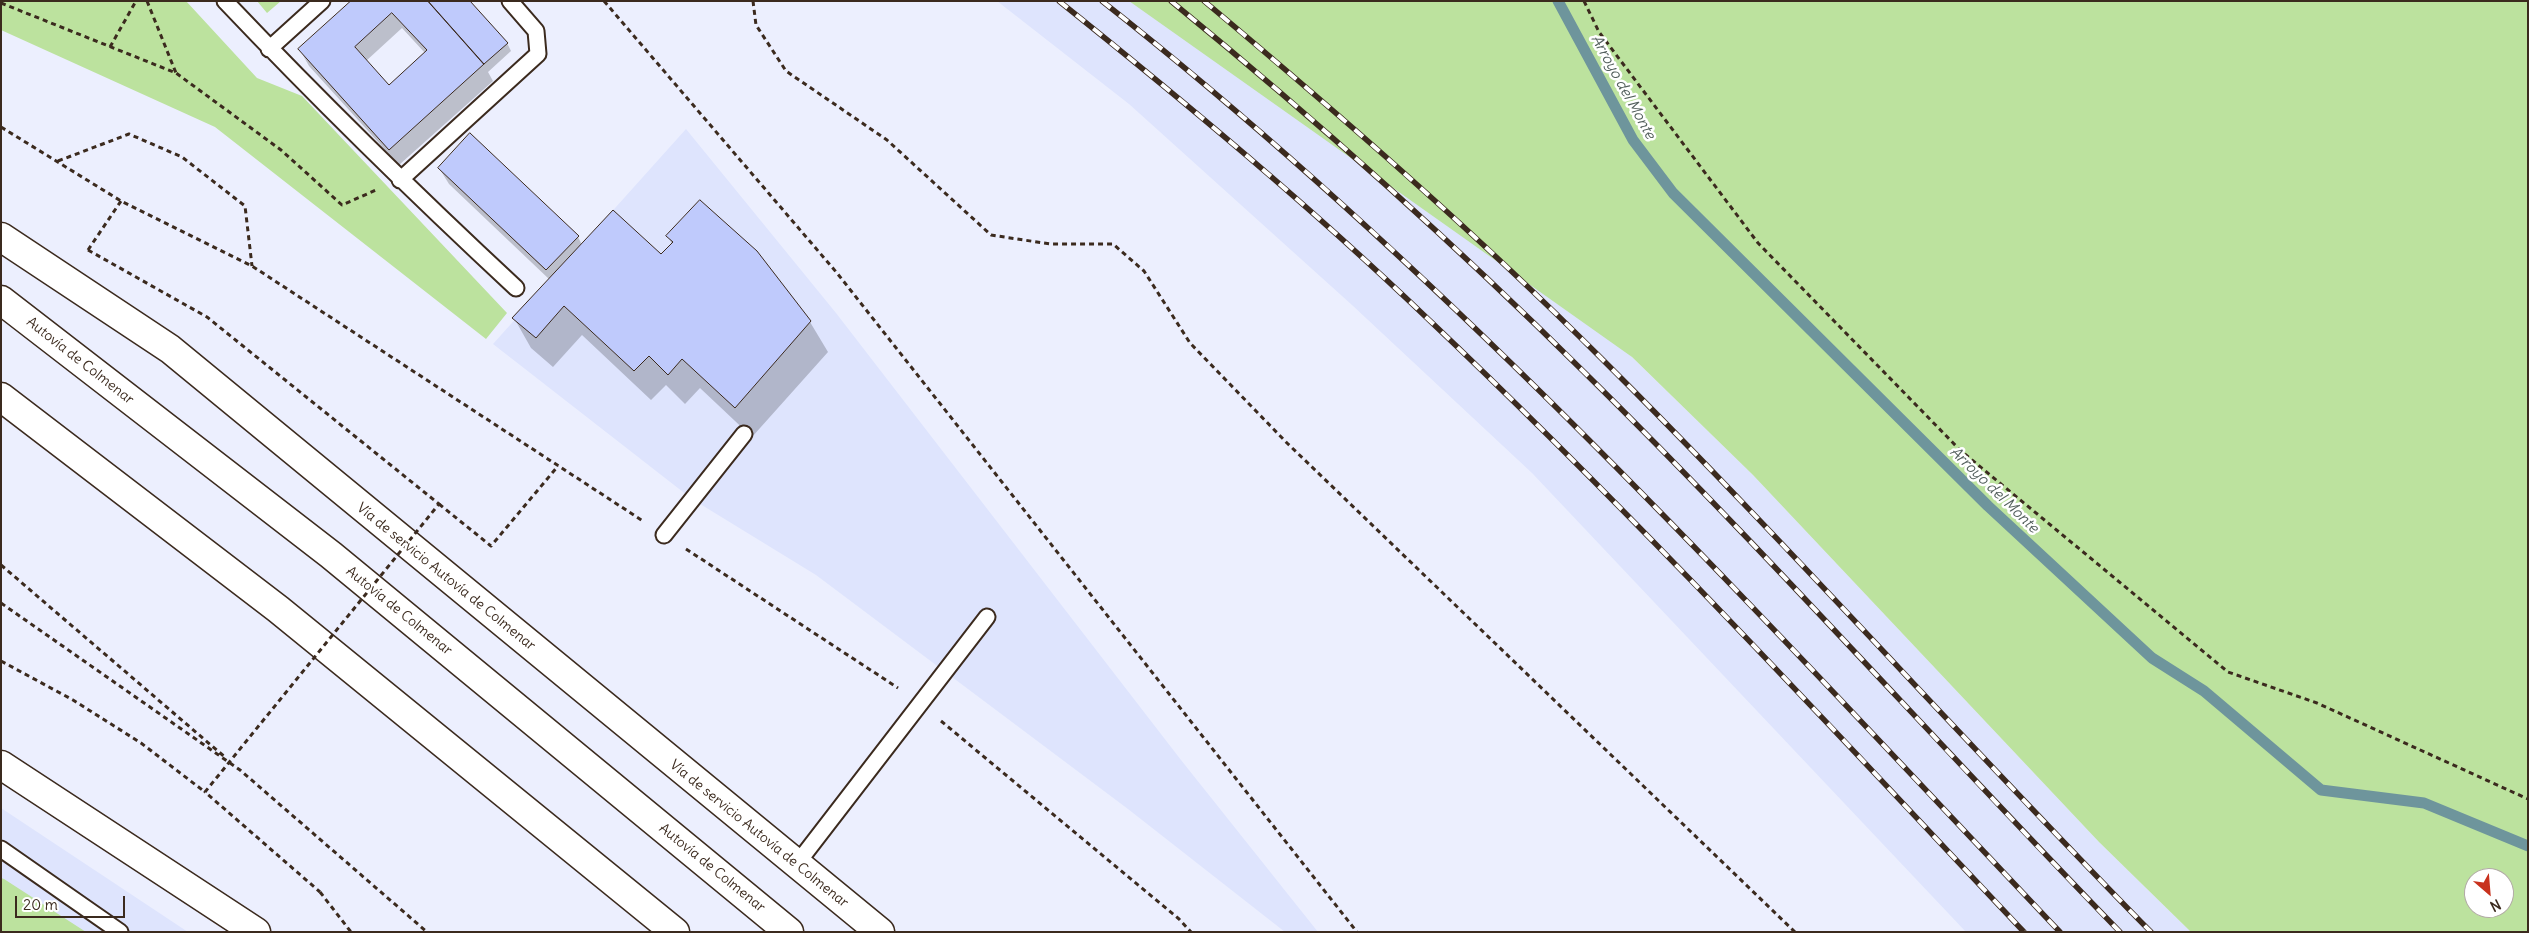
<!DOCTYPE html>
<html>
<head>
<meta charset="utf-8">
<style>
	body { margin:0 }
	#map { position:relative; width:2529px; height:933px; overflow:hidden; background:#eceffe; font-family:Delius,sans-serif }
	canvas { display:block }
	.frame { position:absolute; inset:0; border:2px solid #3b2a1e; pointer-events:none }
	.north { position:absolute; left:2464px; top:868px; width:50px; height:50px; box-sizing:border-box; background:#fff; border:1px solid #b1aaa5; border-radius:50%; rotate:153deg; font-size:14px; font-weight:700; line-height:20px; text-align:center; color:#3b2a1e }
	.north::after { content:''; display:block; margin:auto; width:18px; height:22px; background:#c8321e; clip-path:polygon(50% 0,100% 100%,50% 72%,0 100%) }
	.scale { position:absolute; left:15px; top:896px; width:110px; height:22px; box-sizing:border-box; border:2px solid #3b2a1e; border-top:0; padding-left:6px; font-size:15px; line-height:18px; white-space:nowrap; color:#3b2a1e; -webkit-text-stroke:4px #fff; paint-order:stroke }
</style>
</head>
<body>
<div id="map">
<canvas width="2529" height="933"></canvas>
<div class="frame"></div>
<div class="north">N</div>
<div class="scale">20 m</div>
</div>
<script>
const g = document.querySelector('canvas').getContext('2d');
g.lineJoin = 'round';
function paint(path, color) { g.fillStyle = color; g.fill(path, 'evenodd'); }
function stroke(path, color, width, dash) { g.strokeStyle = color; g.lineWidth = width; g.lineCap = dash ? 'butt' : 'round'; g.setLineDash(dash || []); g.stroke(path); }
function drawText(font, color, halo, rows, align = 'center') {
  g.font = font + ' Delius,sans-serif'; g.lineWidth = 5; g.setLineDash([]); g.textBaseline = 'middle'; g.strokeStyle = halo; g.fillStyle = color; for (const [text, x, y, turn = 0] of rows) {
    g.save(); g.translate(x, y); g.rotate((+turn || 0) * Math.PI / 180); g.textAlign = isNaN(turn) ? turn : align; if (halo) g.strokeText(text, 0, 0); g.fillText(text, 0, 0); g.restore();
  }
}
const built = new Path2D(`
	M997 1H1243L1410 141 1753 475 2099 842 2191 932H1966L1532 473 1352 305 1129 104Z
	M686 129 836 313 1181 760 1318 932H1285L1128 809 816 575 692 499 493 344Z
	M1 808 188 932H1Z`);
const green = new Path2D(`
	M1 1H186L257 78 302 96 507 313 486 339 215 127 1 30Z
	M257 1H281L267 13Z
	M1129 1H2528V932H2191L2099 842 1753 475 1632 357ZM2474 878H2504V908H2474Z
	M1 878 4 879 86 932H1Z`);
const shadow = new Path2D(`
	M353 1 507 43 511 51 488 72 493 81 399 165 309 66 300 50ZM402 28 425 53 389 86 366 61Z
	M439 168 578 237 582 245 662 256 672 244 668 236 756 252 810 322 828 352 752 437 700 388 685 404 666 385 651 400 582 335 553 367 531 348 514 318 550 280 449 184Z`);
const stream = new Path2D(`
	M1558 1 1633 140 1673 193 1988 506 2152 658 2204 691 2321 790 2424 803 2528 846`);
const building = new Path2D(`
	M351 1H428L484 64 389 150 298 49ZM392 13 427 50 389 85 355 47Z
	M428 1H470L508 43 484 64Z
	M470 133 579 236 546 270 438 168Z
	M700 200 757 251 811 321 735 408 682 359 668 375 649 356 634 371 564 306 536 338 512 318 613 210 661 254 673 242 666 236Z`);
const path = new Path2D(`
	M147 1 176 73
	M604 1 837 273 1357 932
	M753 1 756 25 786 71 887 140 991 235 1050 244H1113L1144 271 1190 343 1287 443 1795 932
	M1584 1 1599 32 1758 243 1960 450 2228 672 2317 703 2528 799
	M1 3 176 73 281 150 342 205 376 190
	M110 47 136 1
	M1 127 121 201 252 266 643 521
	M58 161 129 134 182 157 245 206 252 266
	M88 250 121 201
	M439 504 491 546 558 466
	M686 549 898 688
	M1 565 226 758
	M1 603 240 770 427 932
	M1 661 73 700 141 743 205 792
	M941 721 1179 919 1191 932
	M320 892 351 932`);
const lane = new Path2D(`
	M225 1C319 100 416 195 516 288
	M269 49 322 1
	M400 180 538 54 536 31 510 1
	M664 535 744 434
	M1 849 120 932
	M796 865 987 617`);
const street = new Path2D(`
	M1 237 170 349 880 932
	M1 765 256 932`);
const highway = new Path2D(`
	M1 300 331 555 789 932
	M1 397 278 609 675 932`);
const rail = new Path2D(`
	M1059 1C1185 102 1310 206 1427 318 1634 514 1828 724 2024 932
	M1102 1C1453 277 1753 608 2060 932
	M1171 1C1314 118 1453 242 1584 372 1768 553 1940 747 2120 932
	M1204 1C1340 115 1475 232 1601 358 1789 545 1965 743 2151 932`);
const pathBridge = new Path2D(`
	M88 250 207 317 439 504 205 792 320 892`);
const streetNames = [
	["Autovía de Colmenar",80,361,38],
	["Vía de servicio Autovía de Colmenar",446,577,39],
	["Autovía de Colmenar",399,611,39],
	["Vía de servicio Autovía de Colmenar",759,834,39],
	["Autovía de Colmenar",712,868,39]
];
const waterNames = [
	["Arroyo del Monte",1623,87,61],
	["Arroyo del Monte",1994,490,44]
];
paint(built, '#dee4fd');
paint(green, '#bce29e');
paint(shadow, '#0003');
stroke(stream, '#6e959c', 11);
paint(building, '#bfcafc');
stroke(building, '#3b2a1e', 1);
stroke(lane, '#3b2a1e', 19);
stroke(street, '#3b2a1e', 31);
stroke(highway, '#3b2a1e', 31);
stroke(path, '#3b2a1e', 3, [5, 4]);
stroke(lane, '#fff', 15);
stroke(street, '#fff', 28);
stroke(highway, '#fff', 28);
stroke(rail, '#3b2a1e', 5.5);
stroke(rail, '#fff', 4, [11]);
stroke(pathBridge, '#3b2a1e', 3, [5, 4]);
drawText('14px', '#3b2a1e', '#fff', streetNames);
drawText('italic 15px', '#54605d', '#fff', waterNames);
</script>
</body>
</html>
